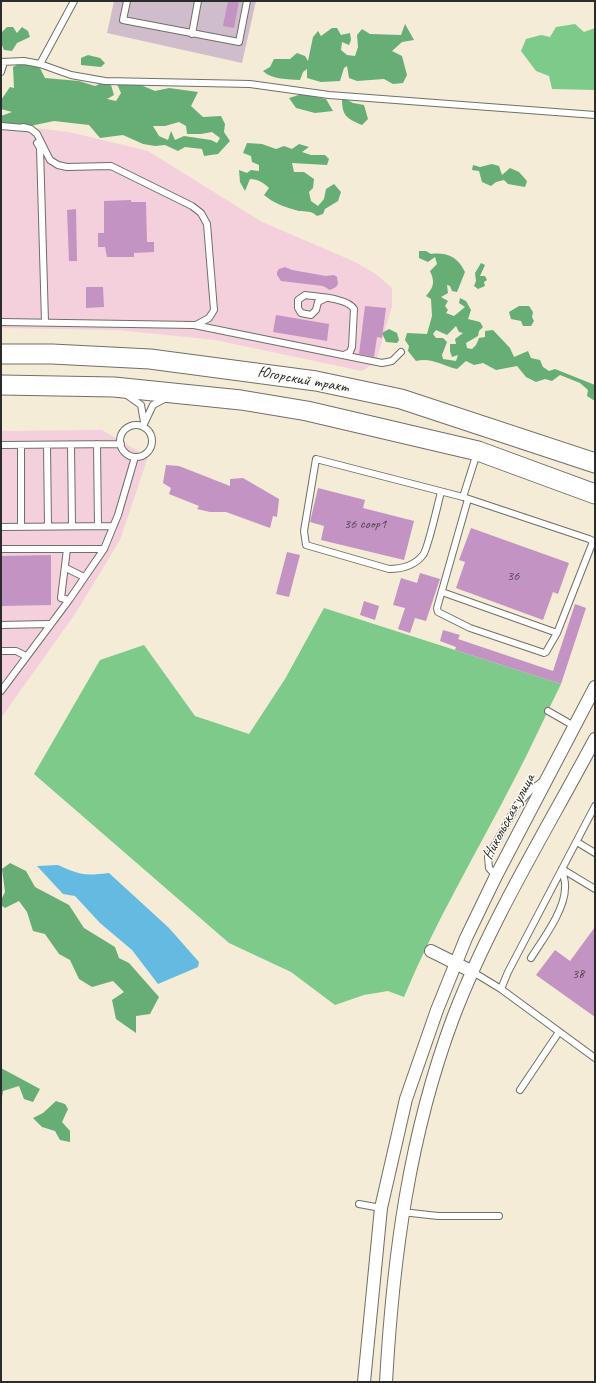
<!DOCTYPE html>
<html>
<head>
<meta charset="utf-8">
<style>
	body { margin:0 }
	#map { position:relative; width:596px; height:1383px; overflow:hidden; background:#f4ecd7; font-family:Caveat,sans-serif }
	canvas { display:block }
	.frame { position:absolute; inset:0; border:2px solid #2b2b2b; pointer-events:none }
</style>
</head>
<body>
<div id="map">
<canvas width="596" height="1383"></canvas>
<div class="frame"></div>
</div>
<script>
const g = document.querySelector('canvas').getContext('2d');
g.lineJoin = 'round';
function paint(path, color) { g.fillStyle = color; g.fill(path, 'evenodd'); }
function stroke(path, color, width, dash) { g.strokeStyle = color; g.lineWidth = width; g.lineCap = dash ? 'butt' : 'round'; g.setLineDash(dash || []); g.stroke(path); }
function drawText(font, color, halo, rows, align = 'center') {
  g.font = font + ' Caveat,sans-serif'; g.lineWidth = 3; g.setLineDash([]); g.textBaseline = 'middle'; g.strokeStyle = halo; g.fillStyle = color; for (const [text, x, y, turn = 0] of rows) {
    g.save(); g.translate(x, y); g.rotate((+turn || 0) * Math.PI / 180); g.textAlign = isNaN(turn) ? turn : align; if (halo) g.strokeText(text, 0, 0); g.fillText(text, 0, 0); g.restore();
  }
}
const built = new Path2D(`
	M1 124 69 132 148 151 262 222 353 261 376 274 392 288V306L376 362 362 371 215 340 118 330 1 328Z
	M102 430 148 457 120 540 75 614 1 718V431Z`);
const industrial = new Path2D(`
	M114 1H256L242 63 107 33Z`);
const green = new Path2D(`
	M575 24 584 32 595 28V90L552 89 549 76 536 71 521 51 526 39 541 35 550 37 556 27Z
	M324 608 561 684C545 716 531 748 514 780 477 852 435 922 404 997L388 991 364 995 335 1005 291 972 229 943 34 774 100 660 144 645 195 716 249 734 285 679Z`);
const forest = new Path2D(`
	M405 24 414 40 402 42 392 51 402 56 407 75 403 83 393 84 384 79 357 81 349 78 347 66 344 68 340 81 321 82 307 78V69L303 72 300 80C288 79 272 80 263 71L270 67 274 59H290L297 53 305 56 308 61 313 37 318 31 321 36 332 28H337L341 35 350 33 351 40 349 45 342 42 341 50 347 55 355 56 358 47 357 35 362 29 370 34 401 35Z
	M7 27H13L17 33 22 27 28 31 30 37 17 43 12 51 4 50 1 43V33Z
	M88 55 100 58 105 63 101 67 81 65V58Z
	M24 61 39 66 45 78 79 81 95 86 104 82 111 85 114 95 107 99 116 101 121 93 116 82 122 85 129 80 155 91 169 88 198 92 191 106 203 117 221 116 225 124 224 132 230 141 218 154 204 156 202 149 185 147 178 151 165 145 155 146 143 144 123 135 100 138 89 125 54 121 30 126 1 122V116L12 112 1 109V100L10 87 14 88 13 67ZM179 122 186 126 187 134H201L212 132 220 138 217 143 211 140 184 136 175 140 171 131 168 140 159 136 153 126H165Z
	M302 94 326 99 333 111 315 113 296 108 289 98Z
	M342 97 353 103 364 105 368 119 362 125C345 118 342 115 342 97Z
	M247 143 262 144 276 149 284 146 292 149 299 144 309 147 302 152 311 155H325L329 159 327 165 292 163 294 172H304L314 179 313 188 309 192 311 201 318 206 324 199 326 189 334 184 341 192 338 201 325 209 323 214 317 216C310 210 307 212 299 211 287 208 273 203 264 195L269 188C264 183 258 179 250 179L245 191 240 182 239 170 247 173 251 170 259 171V165L252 162 251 156 243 153Z
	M492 164 499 166 502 175 510 168 519 172 527 181 525 187 508 184 504 180 496 182 491 186 482 182 479 171 472 170 473 165 480 167Z
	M419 251H426L431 254C447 252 458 257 465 272L457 292 452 291 450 286 447 285 448 293 441 297 448 301 445 306 448 310 446 313 454 316 465 307 459 303 460 298 466 301 471 310 468 319 480 322 483 327 479 331 478 336 466 343 467 348 472 349 476 345 479 338 485 337V331L493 330 510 348 514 357 528 351 531 358 540 360 543 367 549 371 555 369 595 385V401L587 396 588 390 580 383 560 375 552 381 545 379 536 382 526 377 517 366 496 370 483 363 474 365 466 361 457 369C443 366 431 357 416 361L408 351 409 346 405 340 407 333 427 334 432 316 431 299 426 296C434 287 435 282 430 271L437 264 435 257 428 262 419 258ZM456 326 459 332 463 333 455 339 456 344H450V351L452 357 458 355 456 361 443 359 442 355 447 342 443 338H436L433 334 436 330 447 335Z
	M481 263 485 265 480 276H485L487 280 484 282 485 286 478 289 474 286 476 281 475 273Z
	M519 306H529L533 312 532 317 534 321 531 326H523L521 321 511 319 509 312Z
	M389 329 397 333 399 340 397 343 386 342 382 333Z
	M10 863 26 871 35 887 69 905 84 928 115 947 119 958 129 963 159 997 150 1014 136 1016V1033L116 1019 112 1000 124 992 113 981 92 987 79 979 70 960 59 954 45 934 33 931 27 912 19 901 5 908 1 905V900L5 892 2 869Z
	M1 1068 40 1089 33 1102 24 1099 19 1086 3 1091 1 1103Z
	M56 1101 65 1104 68 1109 62 1122 70 1131V1142L60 1140 55 1131 42 1127 33 1118 43 1113Z`);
const water = new Path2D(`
	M58 865C81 875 83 876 109 873L169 928 199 962 198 967 158 984 132 950 100 923 75 896 63 894 37 866Z`);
const building = new Path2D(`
	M228 1H239L234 28 223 26Z
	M131 200V202H146L147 242H154V252L134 253V257H107L105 247H98V233H104V201Z
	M76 209 77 261H69L67 210Z
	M285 267 292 270 326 276 334 275 337 277 338 284 336 287 330 290 323 286 281 281 277 275V272L279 269Z
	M86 287H103L104 307 86 308Z
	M365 306 386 308 382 338 377 337 374 357 359 354Z
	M276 315 329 324 327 341 273 332Z
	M166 465 179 466 230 486V479L243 478 279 499 277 517 273 516 270 528 226 512H210L197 509 199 506 169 494 171 488 163 483Z
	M318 488 365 500 363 508 414 521 404 560 321 540 324 526 310 522Z
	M471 528 569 563 558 594 553 592 543 620 456 588 465 562 459 560Z
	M287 552 300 555 289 597 276 594Z
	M51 555V605L1 606V556Z
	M420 573 440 579 426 621 415 618 410 633 398 629 405 608 393 605 401 578 417 583Z
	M364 601 379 606 375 620 360 615Z
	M575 604 586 608 561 684 455 650 456 647 440 641 443 630 460 635 458 639 553 671Z
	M595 927V1017L536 975 555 950 570 961Z`);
const service = new Path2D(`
	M127 1 123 20 239 42 247 1
	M192 34 198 1
	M1 62 24 61 40 64 71 75 105 81 250 84 329 95 595 115
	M40 64 74 1
	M1 72 4 62
	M1 126 25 128
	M23 127 31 129 37 134 50 160 58 165 67 167 111 166 192 206 201 213 207 224 214 310 209 318 196 325
	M37 143 40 148 45 322
	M326 298 318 302 316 310 311 315 301 313 298 308V300L305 295C318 297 348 298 354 309L352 347 350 352 344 355
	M1 322 194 325 382 363 392 361 401 352
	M127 395 141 405 144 422
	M120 441a16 16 0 1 1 32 0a16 16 0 1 1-32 0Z
	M143 426 153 405 166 398
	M97 444 98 526
	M1 445 121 444
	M21 445V527
	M47 445 48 526
	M71 445 72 526
	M441 492C438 503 428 549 423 555 415 565 402 569 389 569L306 545 304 531 316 459 463 497 589 539 593 541 592 544 557 633 546 652 544 653 470 628 438 612 437 608 468 499
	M463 497 477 453
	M1 527 113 526
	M1 549H104
	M67 549 61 598 69 600
	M66 568 84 577
	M442 592 557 633
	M1 625 49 624
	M1 651H16L26 656
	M1 691 69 600 104 549 118 515 135 457
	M548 711 574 726
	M577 842 595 853
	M562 869 595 889
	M496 876 489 868 488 857 517 805 531 790 543 781
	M531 958C543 939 565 910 565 888 566 882 563 875 562 869
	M473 972 501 989 595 1058
	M501 989 508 972 595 806
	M520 1090 559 1032
	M359 1204 381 1208
	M402 1212 438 1216H499`);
const minor = new Path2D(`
	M431 951 473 972
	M364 1382 381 1208 406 1099 437 1010 466 938 496 876 595 687
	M386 1382C393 1257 409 1136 453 1018 490 921 546 831 595 739`);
const primary = new Path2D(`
	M1 354H52L150 359 316 381 401 399 595 463
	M1 385 114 387 241 400 307 411 478 451 595 494`);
const numberNames = [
	["36 соор1",365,524],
	["36",513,576],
	["38",578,974]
];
const streetNames = [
	["Югорский тракт",303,380,10],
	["Никольская улица",509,817,-62]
];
paint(built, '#f4cfdc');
paint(industrial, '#d0bdcc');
paint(green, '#7dca8a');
paint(forest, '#66ae76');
paint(water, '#64bae1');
paint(building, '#c393c3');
stroke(service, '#716f67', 8);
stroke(minor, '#716f67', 14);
stroke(primary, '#716f67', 21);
stroke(service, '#fff', 6);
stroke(minor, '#fff', 12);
stroke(primary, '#fff', 19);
drawText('14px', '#514551', null, numberNames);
drawText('16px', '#2b2b2b', '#fdfcf7', streetNames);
</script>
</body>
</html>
